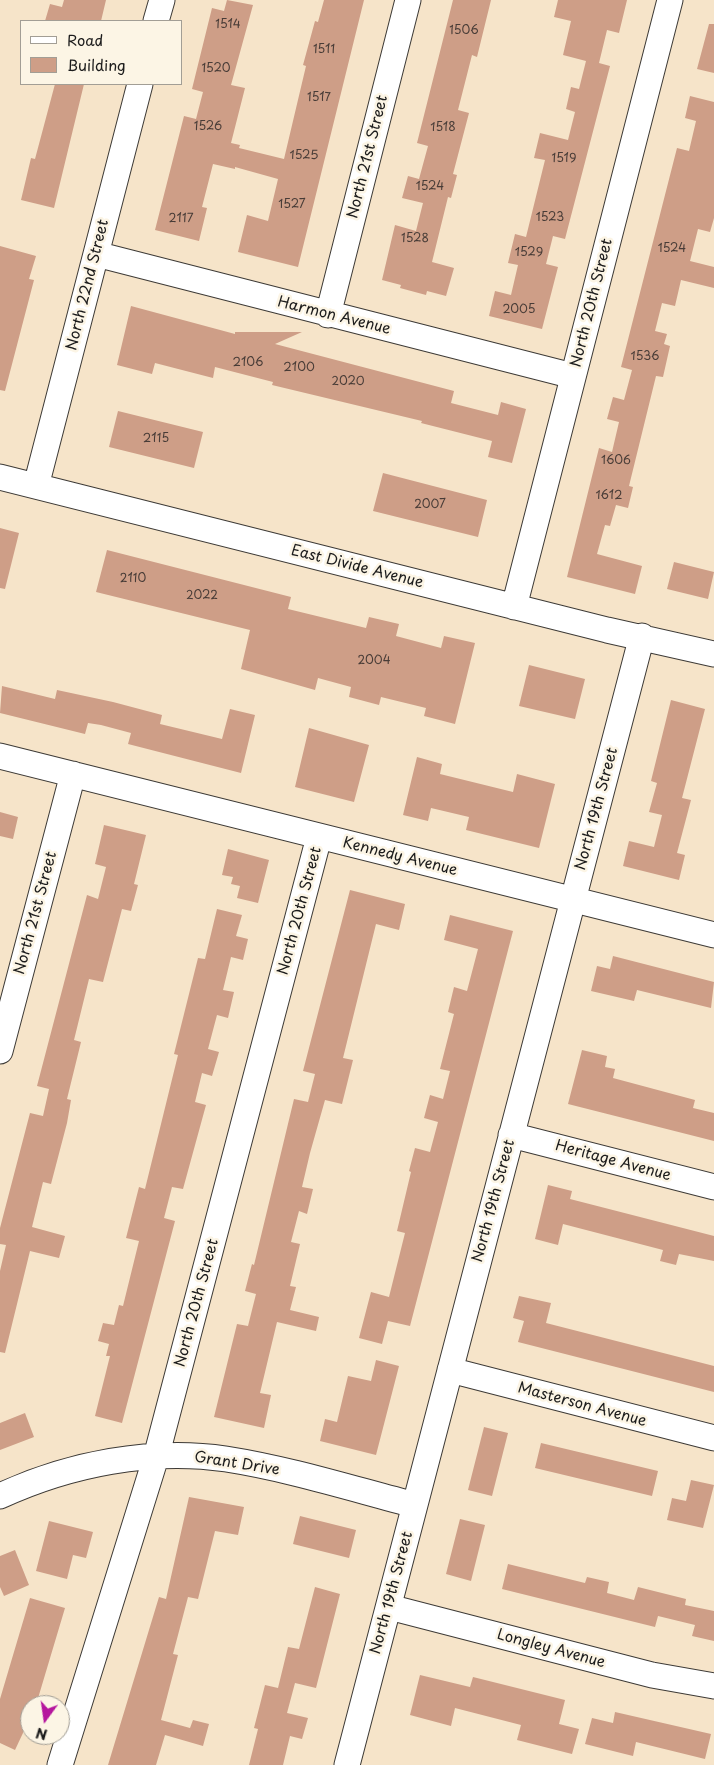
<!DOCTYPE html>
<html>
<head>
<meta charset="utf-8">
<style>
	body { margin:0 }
	#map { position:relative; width:714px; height:1765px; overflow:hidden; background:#f6e4c9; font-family:"Playpen Sans",sans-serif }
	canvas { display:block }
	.legend { position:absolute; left:20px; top:20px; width:162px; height:65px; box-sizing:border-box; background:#fcf5e5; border:1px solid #a29e95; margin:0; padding:6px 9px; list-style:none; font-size:15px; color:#1c1c1c }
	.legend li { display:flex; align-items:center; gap:10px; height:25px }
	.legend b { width:25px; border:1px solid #a29e95 }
	.north { position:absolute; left:20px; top:1695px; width:50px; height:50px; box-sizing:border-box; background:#fcf5e5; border:1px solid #a29e95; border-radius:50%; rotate:194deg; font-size:14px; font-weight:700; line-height:20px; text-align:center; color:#1c1c1c }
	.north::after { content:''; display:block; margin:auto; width:18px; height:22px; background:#b5179e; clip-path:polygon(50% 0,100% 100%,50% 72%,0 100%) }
</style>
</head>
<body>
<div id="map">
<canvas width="714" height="1765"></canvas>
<ul class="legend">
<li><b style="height:6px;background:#fff"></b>Road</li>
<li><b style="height:14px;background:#ce9e87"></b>Building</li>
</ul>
<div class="north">N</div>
</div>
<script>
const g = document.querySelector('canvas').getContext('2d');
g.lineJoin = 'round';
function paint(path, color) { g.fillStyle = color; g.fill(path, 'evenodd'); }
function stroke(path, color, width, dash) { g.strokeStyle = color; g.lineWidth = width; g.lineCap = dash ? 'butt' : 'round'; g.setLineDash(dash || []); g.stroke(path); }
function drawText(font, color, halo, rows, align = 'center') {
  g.font = font + ' "Playpen Sans",sans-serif'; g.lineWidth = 5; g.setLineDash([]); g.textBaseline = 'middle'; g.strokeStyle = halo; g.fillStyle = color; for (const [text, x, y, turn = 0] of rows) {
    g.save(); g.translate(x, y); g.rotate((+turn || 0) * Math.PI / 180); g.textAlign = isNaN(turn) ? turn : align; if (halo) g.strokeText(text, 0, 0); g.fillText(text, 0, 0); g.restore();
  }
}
const building = new Path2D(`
	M64 0H106L101 21H45L50 4 62 7Z
	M227 0 253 5 231 85 245 88 231 143 240 145 239 148 284 159 306 66 303 65 315 21 318 22 324 0H364L298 267 238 252 247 215 268 221 278 179 235 167V169L213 164 202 207 207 208 199 241 155 230 184 116 196 119 203 92 192 89 212 8 224 11Z
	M453 0H491L477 57 472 55 458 110 469 113 453 174 457 175 451 198 448 197 432 262 454 268 446 296 427 291 426 295 400 288 401 285 382 280 395 225 416 231 423 203 402 198 408 176 419 179 428 146 417 143Z
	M558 0H627L619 33 607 30 599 63 610 66 565 239 553 236 546 264 558 267 542 329 489 316 495 291 511 295 518 265 508 263 515 234 526 237 545 160 534 158 540 133 568 140 575 112 566 109 571 87 579 89 586 61 563 55 571 21 554 17Z
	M709 24H714V73L697 69Z
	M55 84H84L54 208 21 200 31 158 35 159Z
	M690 96 714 102V218L710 232 698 229 690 261 714 267V288L681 280 675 306 662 303 655 331 667 334 664 344 670 346 663 377 656 376 629 486 633 487 628 508 616 505 610 526 605 525 597 554 642 566 635 594 567 577 599 448 612 452 619 422 607 419 613 397 624 400 632 370 621 367 677 148 689 151 696 121 685 118Z
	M0 246 36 256 29 279 34 280 5 391 0 390Z
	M131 306 235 334V332H302L275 344 454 391 451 403 498 415 501 402 526 409 512 463 488 457 492 441 421 423 422 421 272 385 273 382 215 367 213 378 155 363 152 374 117 365Z
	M118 411 203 432 194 468 109 447Z
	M383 473 487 500 478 537 373 511Z
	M0 528 19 533 5 589 0 588Z
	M107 550 291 597 288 609 366 628 369 617 399 624 396 636 441 648 444 636 475 643 455 724 424 716 426 708 381 697 379 705 349 697 351 687 318 678 315 690 241 669 250 630 96 592Z
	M674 562 714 572 708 599 667 589Z
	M529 665 585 679 575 719 519 706Z
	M2 686 55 699 57 690 113 702 162 715 160 724 222 739 230 709 255 715 241 773 128 744 131 733 101 725 88 723 85 734 0 713Z
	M671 700 705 709 682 798 691 800 677 853 685 855 679 880 623 866 629 841 654 847 662 815 649 812 657 783 651 781Z
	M309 728 369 745 354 802 295 787Z
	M417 757 442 764 440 774 513 792 517 774 555 784 539 848 466 830 469 817 431 808 428 821 403 815Z
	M0 812 18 817 13 839 0 836Z
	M104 825 146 835 134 884 138 885 131 911 122 909 103 982 89 979 74 1040 81 1042 67 1099 71 1100 67 1123 51 1184 43 1182 32 1227 65 1236 59 1258 30 1251 5 1353 0 1352V1271L6 1245 0 1244V1228L30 1113 43 1116 49 1089 37 1086 87 895 98 899 106 867 95 864Z
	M228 849 269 860 258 903 237 898 240 886 231 884 233 877 222 875Z
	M350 890 405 904 399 930 376 924 343 1058 353 1060 342 1104 325 1100 310 1153 302 1187 313 1189 307 1214 299 1211 291 1242 300 1244 290 1286 296 1287 290 1310 319 1317 316 1331 277 1322 260 1393 271 1395 264 1428 214 1417 237 1324 248 1326 256 1294 245 1291 252 1264 254 1265 294 1099 308 1102 315 1074 303 1071Z
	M217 909 242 915 236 936 248 939 243 960 231 957 223 990 234 992 228 1018 217 1015 208 1049 219 1052 212 1076 202 1073 195 1102 206 1105 183 1189 172 1187 164 1218 175 1221 122 1423 95 1416 110 1356H106L109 1344 98 1341 103 1323 114 1325 119 1305 123 1306 139 1241 126 1238 139 1187 145 1189 178 1055 174 1054 198 958 205 959Z
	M450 915 513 931 410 1326 388 1321 382 1344 359 1338 371 1292 389 1297 405 1233 397 1231 411 1172 409 1171 415 1148 430 1152 438 1122 424 1118 430 1095 443 1099 450 1071 440 1069 454 1014 448 1012 454 987 467 991 478 949 444 940Z
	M613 956 714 982 711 1008 637 990 634 1001 591 991 597 966 610 969Z
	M582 1050 607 1056 605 1067 615 1069 613 1078 695 1100 693 1108 714 1113V1141L568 1104Z
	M548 1185 572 1191 570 1199 714 1236V1261L679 1254 676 1265 660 1261 663 1250 563 1224 558 1245 535 1239Z
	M519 1296 551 1303 546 1323 714 1366V1392L518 1342 524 1321 513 1318Z
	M376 1360 399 1366 376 1455 320 1441 325 1419 337 1422 348 1376 371 1381Z
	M25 1413 34 1437 0 1450V1423Z
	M484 1427 508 1433 492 1496 468 1490Z
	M541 1443 658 1471 652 1496 535 1468Z
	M691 1480 714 1485 703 1528 667 1520 672 1498 686 1501Z
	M189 1497 244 1507 238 1535 215 1531 198 1599 188 1597 173 1654 178 1655 161 1720 190 1728 193 1720 209 1724 203 1746 165 1735 156 1765H108L159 1597 166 1599Z
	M300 1516 356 1530 349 1558 293 1544Z
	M460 1519 485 1525 471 1581 446 1574Z
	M49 1521 93 1532 86 1558 73 1555 67 1579 36 1571Z
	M15 1550 29 1585 4 1596 0 1587V1556Z
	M508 1564 585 1583 587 1577 609 1582 607 1593 634 1600 638 1587 686 1599 685 1605 714 1611V1641L692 1636 695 1625 658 1616 655 1627 502 1589Z
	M315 1587 340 1594 316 1688 295 1683 287 1713 308 1718 302 1739 290 1736 283 1765H249L258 1729 254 1728 265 1685 278 1688 288 1647 299 1649Z
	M30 1598 65 1608 36 1705H30V1718L15 1750 0 1743V1699Z
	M420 1675 470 1687 473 1677 565 1700 559 1724 579 1729 572 1754 517 1740 521 1725 455 1708 451 1726 410 1715Z
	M615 1712 711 1734 705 1759 636 1742 633 1756 585 1744 592 1718 613 1723Z`);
const minor = new Path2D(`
	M156 21 162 0
	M96 254 573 376
	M328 315 408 0
	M0 477 607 630 714 654
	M36 486 140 84
	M514 607 670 0
	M0 756 714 935
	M0 1051 73 774
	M511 1135 714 1187
	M450 1370 714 1438
	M0 1496C69 1464 151 1448 226 1459 290 1469 353 1489 415 1505
	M389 1607 652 1675 714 1686
	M60 1765 156 1457 319 837
	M347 1765 642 636`);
const numberNames = [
	["1514",228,25],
	["1506",464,31],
	["1511",324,50],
	["1520",216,69],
	["1517",319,98],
	["1526",208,127],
	["1518",443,128],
	["1525",304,156],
	["1519",564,159],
	["1524",430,187],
	["1527",292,205],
	["1523",550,218],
	["2117",181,219],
	["1528",415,239],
	["1524",672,249],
	["1529",529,253],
	["2005",519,310],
	["1536",645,357],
	["2106",248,363],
	["2100",299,368],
	["2020",348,382],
	["2115",156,439],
	["1606",616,461],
	["1612",609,496],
	["2007",430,505],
	["2110",133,579],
	["2022",202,596],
	["2004",374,661]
];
const streetNames = [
	["North 21st Street",368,157,-76],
	["North 22nd Street",88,285,-76],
	["North 20th Street",592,303,-76],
	["Harmon Avenue",334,316,14],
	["East Divide Avenue",357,567,14],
	["North 19th Street",597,809,-75],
	["Kennedy Avenue",400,857,14],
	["North 20th Street",300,911,-75],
	["North 21st Street",36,913,-75],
	["Heritage Avenue",613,1161,15],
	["North 19th Street",494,1201,-75],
	["North 20th Street",197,1303,-75],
	["Masterson Avenue",582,1405,15],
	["Grant Drive",237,1464,9],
	["North 19th Street",392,1593,-75],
	["Longley Avenue",551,1649,15]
];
paint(building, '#ce9e87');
stroke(minor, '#3d3a36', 27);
stroke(minor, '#fff', 25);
drawText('12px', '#483c37', null, numberNames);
drawText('15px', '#1c1c1c', '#fcf5e5', streetNames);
</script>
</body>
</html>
